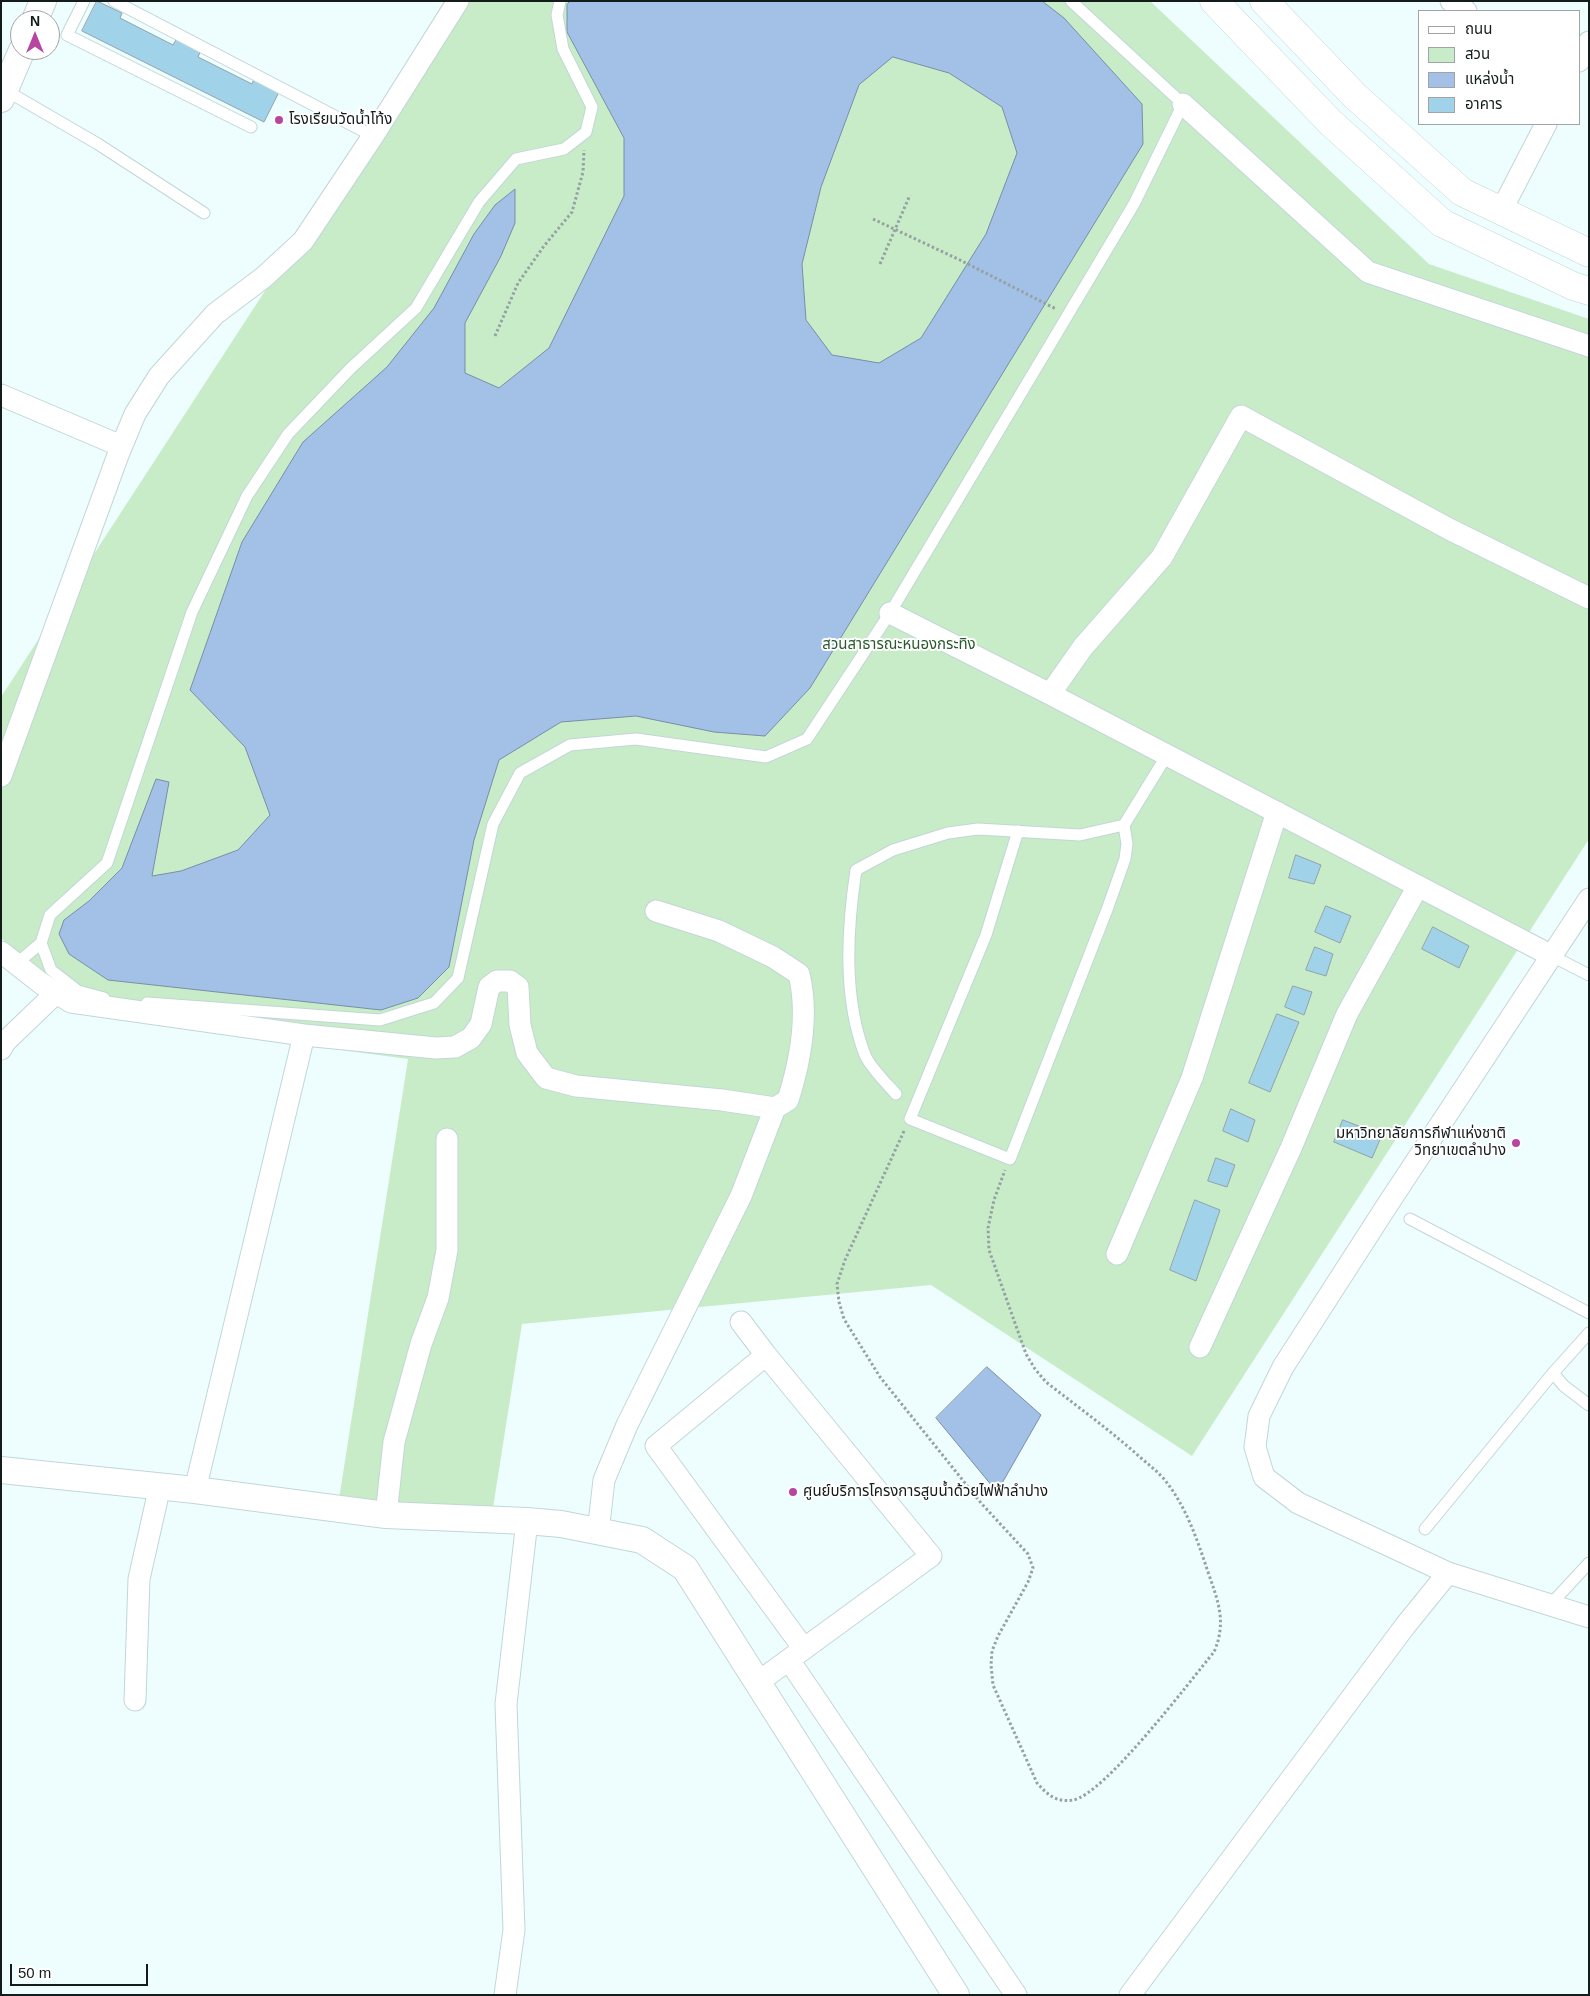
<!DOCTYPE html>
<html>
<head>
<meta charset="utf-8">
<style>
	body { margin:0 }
	#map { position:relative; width:1590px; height:1996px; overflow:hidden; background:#eefeff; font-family:Helvetica,"Noto Sans Thai",sans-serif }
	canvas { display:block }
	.frame { position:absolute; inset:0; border:2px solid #141b1b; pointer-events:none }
	.legend { position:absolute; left:1418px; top:10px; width:162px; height:115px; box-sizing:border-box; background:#fff; border:1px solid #a1a4a4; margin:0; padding:6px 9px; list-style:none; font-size:15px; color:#141b1b }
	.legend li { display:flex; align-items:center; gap:10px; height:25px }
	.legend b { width:25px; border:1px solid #a1a4a4 }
	.north { position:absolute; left:10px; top:10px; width:50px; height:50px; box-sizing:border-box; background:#fff; border:1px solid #a1a4a4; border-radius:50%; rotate:0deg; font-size:14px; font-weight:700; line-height:20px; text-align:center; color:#141b1b }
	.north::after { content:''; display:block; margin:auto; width:18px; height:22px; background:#b8459f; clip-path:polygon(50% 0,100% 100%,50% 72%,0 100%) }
	.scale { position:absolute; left:10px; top:1964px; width:138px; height:22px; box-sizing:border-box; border:2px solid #141b1b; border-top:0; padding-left:6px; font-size:15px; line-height:18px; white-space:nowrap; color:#141b1b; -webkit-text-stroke:4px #fff; paint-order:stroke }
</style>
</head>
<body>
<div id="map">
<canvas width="1590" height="1996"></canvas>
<div class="frame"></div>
<ul class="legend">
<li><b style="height:6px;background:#fff"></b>ถนน</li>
<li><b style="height:14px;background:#c8ecc8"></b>สวน</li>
<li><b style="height:14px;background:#a3c0e6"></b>แหล่งน้ำ</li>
<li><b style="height:14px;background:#a0d3ea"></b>อาคาร</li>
</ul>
<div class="north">N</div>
<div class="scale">50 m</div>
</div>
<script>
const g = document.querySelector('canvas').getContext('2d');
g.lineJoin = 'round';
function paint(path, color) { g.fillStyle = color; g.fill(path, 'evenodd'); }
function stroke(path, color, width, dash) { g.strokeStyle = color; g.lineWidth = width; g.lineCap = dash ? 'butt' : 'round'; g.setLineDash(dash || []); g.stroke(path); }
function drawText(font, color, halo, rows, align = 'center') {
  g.font = font + ' Helvetica,"Noto Sans Thai",sans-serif'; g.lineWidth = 4; g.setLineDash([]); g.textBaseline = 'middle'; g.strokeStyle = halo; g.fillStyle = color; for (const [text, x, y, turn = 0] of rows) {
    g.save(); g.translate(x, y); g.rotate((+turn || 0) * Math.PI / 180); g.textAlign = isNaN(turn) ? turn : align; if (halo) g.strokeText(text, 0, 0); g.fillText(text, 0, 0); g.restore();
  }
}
const green = new Path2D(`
	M444 1H1150L1429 264 1589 319V839L1192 1456 931 1285 522 1324 492 1514 339 1499 408 1059 170 1027 59 988 1 938V697L311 220Z`);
const water = new Path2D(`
	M570 1H1042L1064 18 1142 104 1143 144 810 688 765 736 714 732 636 716 561 722 499 760 474 840 449 967 418 998 381 1010 108 980 69 954 59 934 64 920 89 901 122 868 156 779 169 782 152 876 181 871 238 850 270 815 245 747 190 690 242 542 303 442 387 367 434 308 474 234 495 205 515 189V223L501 256 465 323V373L499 388 549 348 624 196V138L567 32V5ZM893 57 949 73 1002 107 1017 153 986 234 921 338 879 363 832 355 806 320 802 264 821 187 859 85Z
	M987 1367 1041 1415 997 1492 936 1418Z`);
const building = new Path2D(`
	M97 1 122 13 120 18 173 45 177 38 201 50 198 57 252 84 254 79 279 92 264 122 82 31Z
	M1296 855 1321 865 1314 884 1289 878Z
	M1326 906 1351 916 1340 943 1315 932Z
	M1433 927 1469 946 1459 968 1422 949Z
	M1315 947 1333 954 1326 976 1306 970Z
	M1293 986 1312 992 1304 1015 1285 1007Z
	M1277 1014 1299 1022 1270 1092 1249 1083Z
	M1231 1109 1255 1120 1248 1142 1223 1131Z
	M1343 1120 1382 1135 1372 1158 1334 1142Z
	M1216 1158 1235 1165 1227 1187 1208 1181Z
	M1195 1200 1220 1210 1196 1281 1170 1270Z`);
const path = new Path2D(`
	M873 219 960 260 1056 309
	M880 264 910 195
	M495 336 518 283 544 246 572 212 583 172 584 150
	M904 1131 845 1260 837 1284 839 1302 844 1319 880 1377 981 1503 1028 1554 1033 1568 1028 1582 998 1636 992 1651 991 1665 993 1685 1037 1783C1047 1794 1056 1803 1073 1800 1104 1795 1190 1681 1214 1652 1227 1622 1218 1601 1208 1572 1197 1539 1186 1506 1164 1479 1157 1471 1149 1465 1141 1458 1111 1431 1078 1407 1046 1382L1035 1369 1026 1354 989 1250 988 1228 994 1200 1005 1170`);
const service = new Path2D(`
	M84 1 67 35 251 127
	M114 1 373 136
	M5 90 98 144 204 213
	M1018 831 986 935 910 1119 1010 1159 1108 907 1125 859 1127 844 1124 825
	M1552 956 1589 975
	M16 964 41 943
	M104 998 78 991 51 970 41 943 50 915 107 863 192 612 247 496 288 434 351 368 416 308 479 202 516 159 564 149 586 132 592 107 563 49 557 15 560 1
	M147 1003 380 1020 434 1003 458 978 493 824 520 773 570 745 636 739 766 757 807 739 890 613 1134 204 1183 104 1071 1
	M896 1094C887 1084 870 1067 865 1055 843 998 847 930 856 870L893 850 948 833 978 829 1080 835 1124 825 1167 755
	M1410 1219 1589 1313
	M1589 1333 1553 1373 1564 1386 1589 1405
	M1425 1529 1553 1373
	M1550 1605 1589 1563`);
const minor = new Path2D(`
	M1451 1 1466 11
	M1579 61 1589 42
	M1183 104 1368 272 1589 346
	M1501 211 1546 124
	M1 395 121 446
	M890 613 1050 694 1552 956
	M1050 694 1083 647 1162 557 1241 416 1449 529 1589 598
	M1 776 118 455 135 414 159 376 215 314 264 277 303 241 373 136 458 1
	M1589 899 1386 1207 1283 1367 1259 1416 1255 1447 1264 1477 1298 1503 1448 1573 1589 1617
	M1 952 42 984 71 1002 304 1035 436 1048 455 1047 471 1038 481 1024 489 987 497 981H510L518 987 520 1025 527 1053 546 1078 576 1086 722 1100 775 1108 788 1100C801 1059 809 1015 799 974L773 957 719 931 656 911
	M1 1049 5 1042 56 993
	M1117 1254 1192 1078 1277 812
	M741 1322 766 1355
	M1200 1347 1291 1148 1347 1014 1418 886
	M195 1490 304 1035
	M386 1515 394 1442 421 1344 438 1298 447 1250V1139
	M598 1532 604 1480 627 1425 741 1196 775 1108
	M789 1660 1016 1995
	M757 1683 931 1556 766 1355 656 1446 804 1649
	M135 1700 139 1579 160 1486
	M505 1995 514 1930 506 1704 527 1521
	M1130 1995 1405 1626 1448 1573`);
const tertiary = new Path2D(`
	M35 20 43 1
	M1 99 22 50
	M1 1470 195 1490 386 1515 527 1521 561 1524 642 1540 685 1568 956 1995`);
const secondary = new Path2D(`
	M1214 1 1330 122 1442 223 1573 286 1589 291
	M1264 1 1355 96 1462 192 1589 253`);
const markers = [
	[279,120,5,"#b8459f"],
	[1516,1143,5,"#b8459f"],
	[793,1492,5,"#b8459f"]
];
const poiNames = [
	["โรงเรียนวัดน้ำโท้ง",289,120],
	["มหาวิทยาลัยการกีฬาแห่งชาติ",1506,1134,"right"],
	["วิทยาเขตลำปาง",1506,1151,"right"],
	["ศูนย์บริการโครงการสูบน้ำด้วยไฟฟ้าลําปาง",803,1492]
];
const parkNames = [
	["สวนสาธารณะหนองกระทิง",899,645]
];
paint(green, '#c8ecc8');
paint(water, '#a3c0e6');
stroke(water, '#788ea9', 1);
paint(building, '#a0d3ea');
stroke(building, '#92a2a9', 1);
stroke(service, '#c2d6d7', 13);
stroke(minor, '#c2d6d7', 23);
stroke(tertiary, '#c2d6d7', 28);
stroke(secondary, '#c2d6d7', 29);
stroke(path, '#95a1a2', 3, [2.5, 2.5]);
stroke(service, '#fff', 11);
stroke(minor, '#fff', 21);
stroke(tertiary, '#fff', 26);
stroke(secondary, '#fff', 28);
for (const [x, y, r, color] of markers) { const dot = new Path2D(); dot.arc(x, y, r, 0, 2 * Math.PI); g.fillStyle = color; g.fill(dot); stroke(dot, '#fff', 2); }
drawText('15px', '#141b1b', '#fff', poiNames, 'left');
drawText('15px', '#285a2c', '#fff', parkNames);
</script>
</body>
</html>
